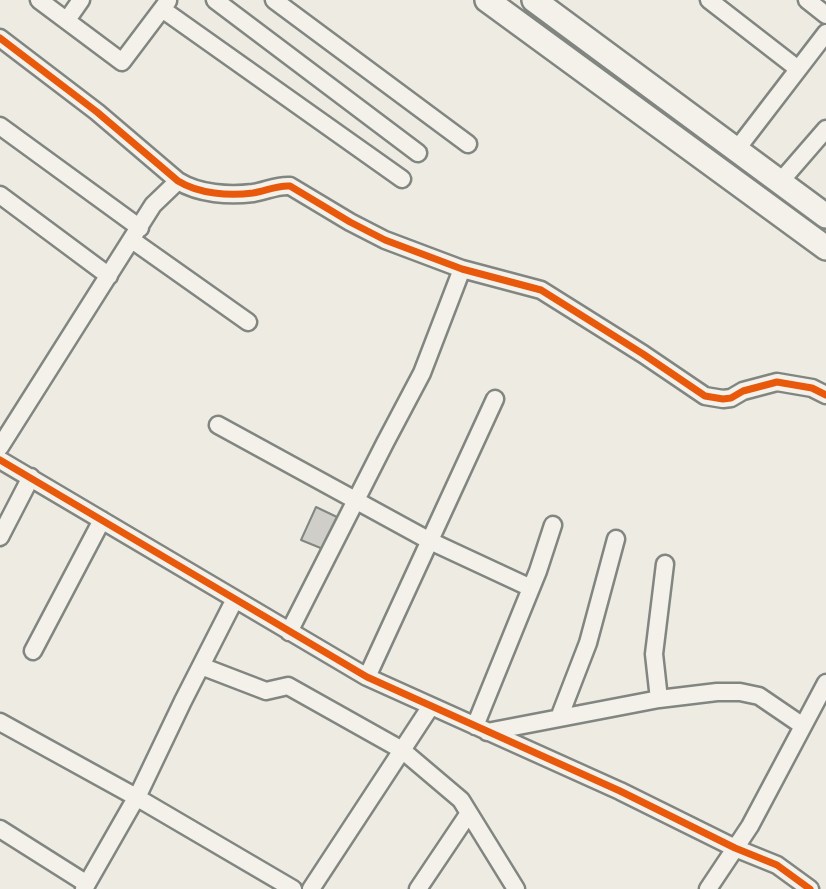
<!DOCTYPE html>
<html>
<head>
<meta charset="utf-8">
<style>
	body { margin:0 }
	canvas { display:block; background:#eeebe3 }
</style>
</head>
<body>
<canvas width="826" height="889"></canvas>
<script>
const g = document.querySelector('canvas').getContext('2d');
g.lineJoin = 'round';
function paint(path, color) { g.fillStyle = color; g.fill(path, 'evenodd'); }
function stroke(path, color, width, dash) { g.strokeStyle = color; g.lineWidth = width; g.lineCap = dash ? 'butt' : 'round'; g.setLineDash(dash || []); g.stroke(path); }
const building = new Path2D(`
	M316 507 337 517 323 549 301 540Z`);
const street = new Path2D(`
	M39 0 122 62 168 1
	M215 0 418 153
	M274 0 468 144
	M709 0 798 69
	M807 0 826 15
	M162 9 402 179
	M67 20 81 0
	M0 38 97 112 178 181C199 194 229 196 253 193 266 191 277 185 290 186L350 222 385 240 462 269 541 290 643 354 705 396 723 399 731 398 743 391 777 382 812 388 826 395
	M0 126 140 228
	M737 149 826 33
	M780 182 826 129
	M0 195 109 276
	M132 240 248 322
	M218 425 430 541 531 588
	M0 447 153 205 178 181
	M0 460 367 677 620 791 735 848 777 865 810 889
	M0 537 31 477
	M289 632 385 443 422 373 462 269
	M33 651 102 520
	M201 666 266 691 288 686 402 750 461 800 516 889
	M367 677 495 399
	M659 699 654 654 665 564
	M559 718 588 643 616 539
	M0 722 136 797 293 889
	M475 726 538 571 553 525
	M487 732 659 699 717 692H740L759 696 803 726
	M0 829 87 884
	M84 889 140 791 183 701 235 599
	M311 889 431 706
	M418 889 469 813
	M708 889 750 826 826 683`);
const secondary = new Path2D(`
	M487 0 826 248
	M534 0 826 216`);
const cycleway = new Path2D(`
	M0 38 97 112 178 181C199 194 229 196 253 193 266 191 277 185 290 186L350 222 385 240 462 269 541 290 643 354 705 396 723 399 731 398 743 391 777 382 812 388 826 395
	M0 460 367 677 620 791 735 848 777 865 810 889`);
paint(building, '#cfcec9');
stroke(building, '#828681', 2);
stroke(street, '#828681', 21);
stroke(secondary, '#828681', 28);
stroke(street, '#f4f1eb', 16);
stroke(secondary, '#f4f1eb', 23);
stroke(cycleway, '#e8590c', 7);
</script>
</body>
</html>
